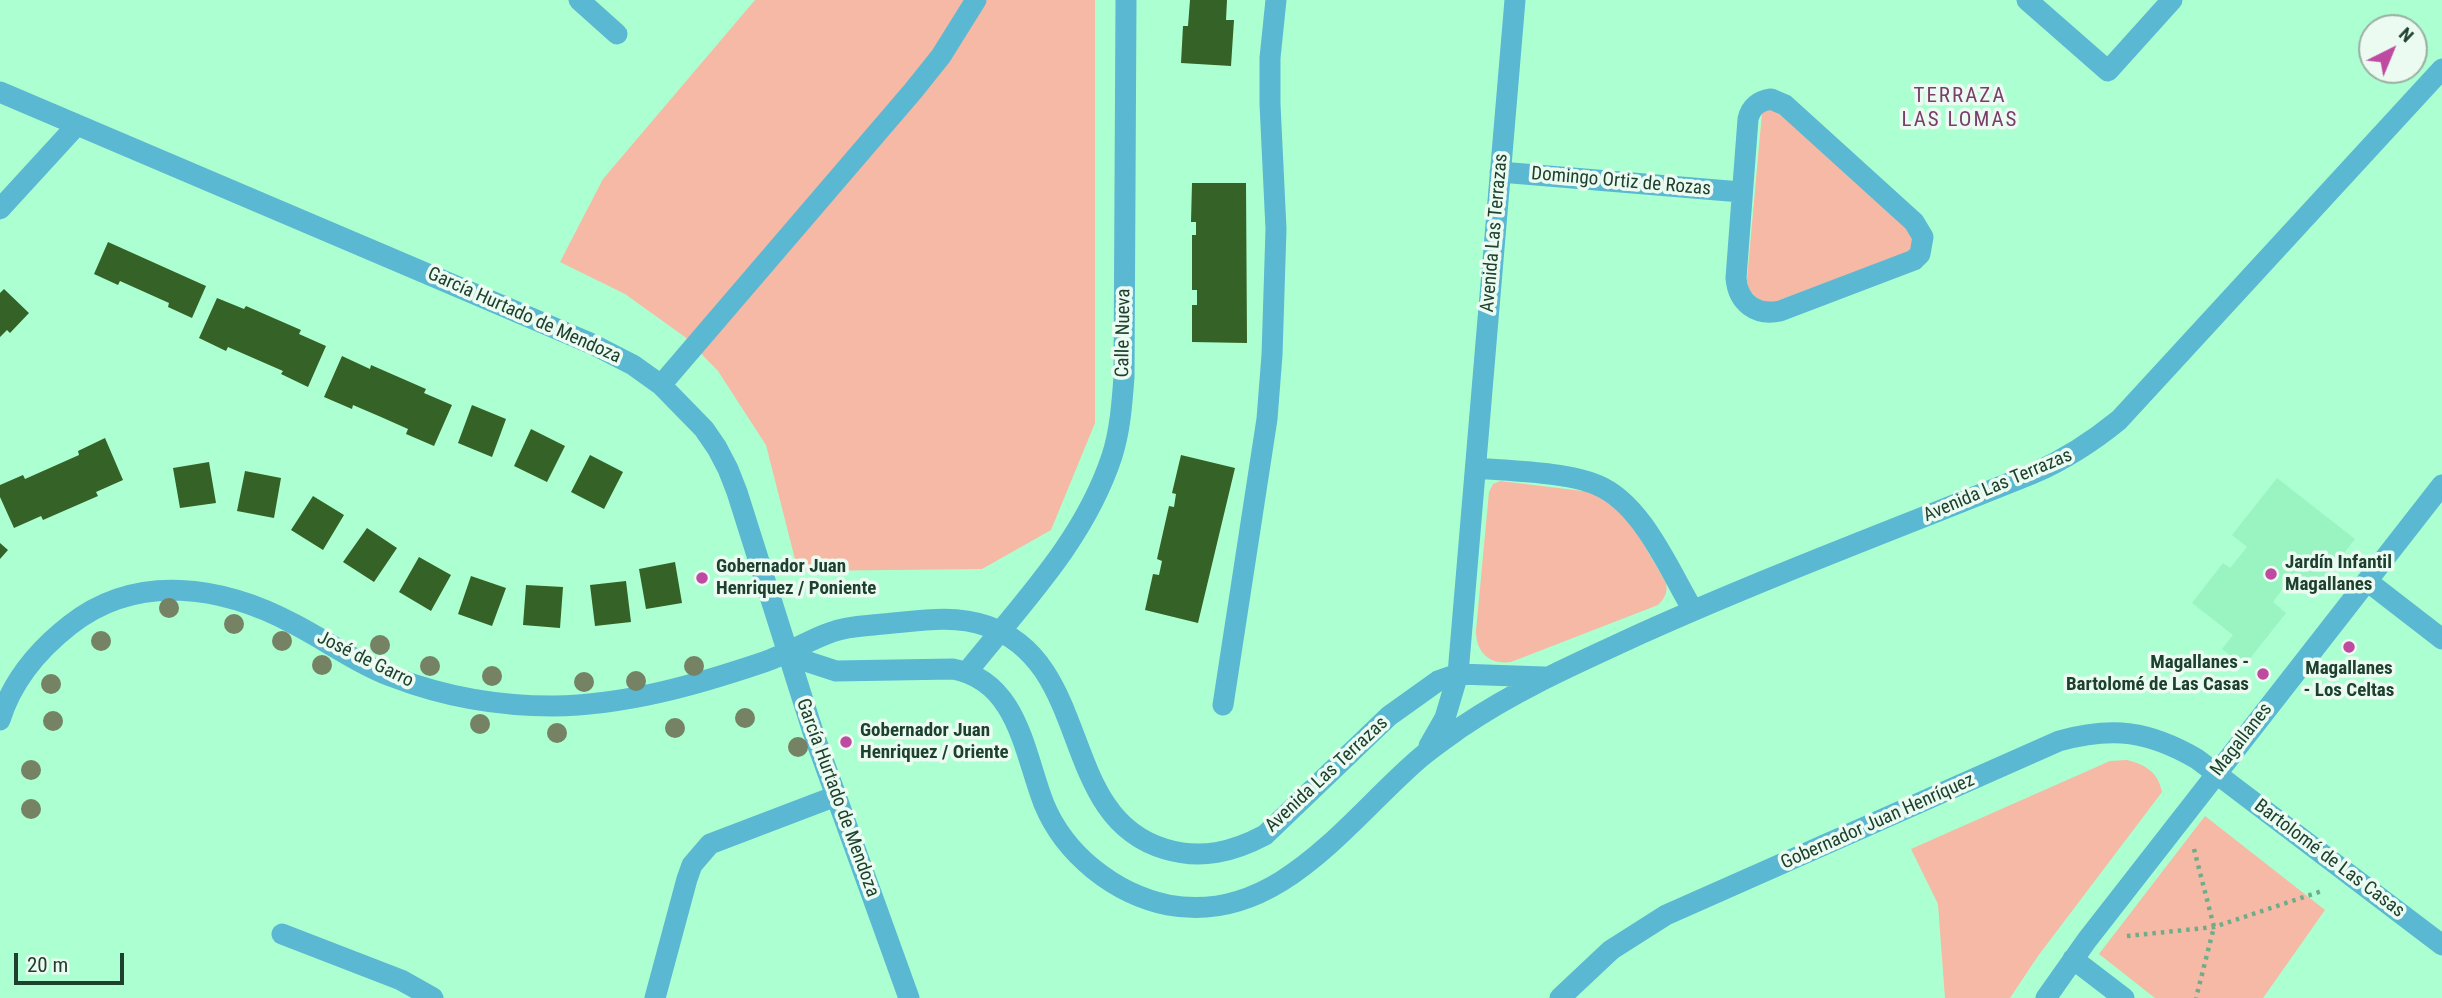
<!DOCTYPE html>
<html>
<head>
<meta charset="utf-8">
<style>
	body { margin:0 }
	#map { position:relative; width:2442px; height:998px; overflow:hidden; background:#acffd0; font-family:"Roboto Condensed",sans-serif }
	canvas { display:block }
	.north { position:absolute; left:2358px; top:14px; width:70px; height:70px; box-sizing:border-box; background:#ecfbf1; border:2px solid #9ab0a3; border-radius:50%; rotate:43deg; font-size:19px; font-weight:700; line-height:28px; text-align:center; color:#1e402e }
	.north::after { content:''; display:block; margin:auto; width:24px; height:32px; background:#bf4aa2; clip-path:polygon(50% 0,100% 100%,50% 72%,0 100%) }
	.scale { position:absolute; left:14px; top:953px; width:110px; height:32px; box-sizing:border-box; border:4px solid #1e402e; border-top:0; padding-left:9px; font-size:21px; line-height:24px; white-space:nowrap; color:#1e402e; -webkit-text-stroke:5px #ecfbf1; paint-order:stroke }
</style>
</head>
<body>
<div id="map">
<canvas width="2442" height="998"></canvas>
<div class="north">N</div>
<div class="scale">20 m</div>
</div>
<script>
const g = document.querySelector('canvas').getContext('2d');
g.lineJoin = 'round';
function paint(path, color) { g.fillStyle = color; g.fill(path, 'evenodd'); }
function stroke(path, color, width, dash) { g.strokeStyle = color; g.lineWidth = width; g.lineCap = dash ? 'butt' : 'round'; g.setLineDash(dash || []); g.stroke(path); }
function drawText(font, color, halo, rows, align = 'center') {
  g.font = font + ' "Roboto Condensed",sans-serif'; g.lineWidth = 7; g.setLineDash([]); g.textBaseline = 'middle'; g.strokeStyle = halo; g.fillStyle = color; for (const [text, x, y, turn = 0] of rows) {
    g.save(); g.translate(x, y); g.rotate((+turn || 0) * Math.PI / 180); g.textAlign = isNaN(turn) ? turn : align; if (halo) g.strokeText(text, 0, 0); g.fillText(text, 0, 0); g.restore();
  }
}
const built = new Path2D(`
	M2277 478 2355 539 2310 596 2289 580 2273 602 2286 613 2244 666 2222 649 2233 635 2192 603 2223 563 2230 568 2247 547 2232 535Z`);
const green = new Path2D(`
	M755 0H1095V423L1051 530 982 569 798 571 766 445 718 371 685 337 625 294 560 262 603 179Z
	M1768 109 1777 110 1911 233 1915 240 1909 252 1769 304C1756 298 1748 294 1747 279L1762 113Z
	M1500 481 1591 492 1626 514 1666 583C1668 592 1665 598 1658 605L1511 662C1489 665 1476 652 1476 631L1489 492 1493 484Z
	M2127 760C2146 765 2158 772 2162 792L2038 956 2010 998H1945L1938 904 1911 849 2110 761Z
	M2205 816 2325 910 2263 998H2155L2099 954Z`);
const building = new Path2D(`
	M1190 0H1227L1226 20H1234L1231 66 1181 63 1183 26H1188Z
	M1192 183H1246L1247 343 1192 342V305H1197V290H1192V235H1196V222H1191Z
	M108 242 206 286 192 318 168 307 169 303 120 281 118 285 94 274Z
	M4 289 29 313 10 333 7 330 0 337V293Z
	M217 298 244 309 246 306 301 330 299 334 326 346 308 387 281 374 283 371 228 347 226 351 199 338Z
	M342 356 370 369 371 365 426 389 424 393 452 405 434 446 406 434 408 429 381 417 353 405 352 409 324 397Z
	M472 405 506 419 492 457 458 443Z
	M531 429 565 446 547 482 514 466Z
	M105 438 123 480 96 492 98 496 43 520 41 516 14 528 0 497V485L23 475 25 479 79 455 78 451Z
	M590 455 623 472 604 509 571 492Z
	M1181 455 1235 468 1198 623 1145 610 1153 574 1159 575 1162 561 1157 559 1169 506 1174 507 1176 494 1172 493Z
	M209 462 216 503 180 508 173 468Z
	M245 471 281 478 274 518 237 511Z
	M313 496 344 515 323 550 291 530Z
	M367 528 397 548 374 582 343 562Z
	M0 543 8 550 0 559Z
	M419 557 451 575 431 611 399 592Z
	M675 562 682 603 646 609 639 569Z
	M471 576 506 588 492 626 458 614Z
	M626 581 631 622 595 626 590 585Z
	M526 585 563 587 560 628 523 625Z`);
const path = new Path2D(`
	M2194 849 2214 927 2196 998
	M2127 936 2214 927 2322 891`);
const minor = new Path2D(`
	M579 0 617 34
	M2027 0 2108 71 2172 0
	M0 92 592 344 633 365 661 385 704 429 717 448 728 469 737 492 813 732 909 998
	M1771 99 1785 105 1914 222 1923 237 1920 254 1914 260 1780 311C1756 316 1738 303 1736 278L1748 119C1751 107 1758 101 1771 99Z
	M1500 172 1741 192
	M0 209 77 125
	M661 385 913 91 941 56 976 0
	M1476 468C1509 471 1568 472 1597 485 1642 503 1669 570 1693 610
	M2367 581 2442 639
	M787 655 836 671 953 669C1018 681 1024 753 1044 804 1065 855 1115 894 1168 905 1278 926 1348 819 1421 757 1434 746 1449 736 1463 726 1519 688 1580 662 1640 634 1769 576 1903 526 2034 473 2066 459 2092 442 2119 420L2442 69
	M967 672C1022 603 1084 541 1112 456 1120 431 1122 404 1124 377L1126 0
	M1223 705 1267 419 1272 355 1276 229 1270 104V58L1276 0
	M0 720C12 681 38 650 70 625 137 572 223 586 294 624 327 641 358 664 393 677 445 697 497 706 553 706 626 705 696 685 764 662 788 654 808 640 832 632 848 626 866 626 883 624 918 621 953 614 987 626 1094 663 1057 817 1165 849 1201 860 1233 852 1265 835L1389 716 1438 681 1458 674 1544 677
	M1429 746 1445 718 1458 674 1515 0
	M282 934 401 980 433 998
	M2073 959 2124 998
	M655 998 687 879 692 865 710 844 836 796
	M1560 998 1611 950 1666 915 2059 741C2113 726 2149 731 2197 759L2442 945
	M2046 998 2087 940 2442 485`);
const trees = [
	[169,608],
	[234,624],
	[101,641],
	[282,641],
	[380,645],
	[322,665],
	[430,666],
	[694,666],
	[492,676],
	[636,681],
	[584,682],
	[51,684],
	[745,718],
	[53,721],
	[480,724],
	[675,728],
	[557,733],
	[798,747],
	[31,770],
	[31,809]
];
const markers = [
	[2271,574,7,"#bf4aa2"],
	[702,578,7,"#bf4aa2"],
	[2349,647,7,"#bf4aa2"],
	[2263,674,7,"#bf4aa2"],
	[846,742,7,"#bf4aa2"]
];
const streetNames = [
	["Domingo Ortiz de Rozas",1621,182,5],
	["Avenida Las Terrazas",1495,233,-85],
	["García Hurtado de Mendoza",524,316,24],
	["Calle Nueva",1124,333,-89],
	["Avenida Las Terrazas",1998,486,-23],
	["José de Garro",365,660,26],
	["Magallanes",2242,740,-52],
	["Avenida Las Terrazas",1327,775,-43],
	["García Hurtado de Mendoza",837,798,70],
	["Gobernador Juan Henríquez",1878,822,-24],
	["Bartolomé de Las Casas",2329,859,37]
];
const poiNames = [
	["Jardín Infantil",2285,563],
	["Magallanes",2285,585],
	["Gobernador Juan",716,567],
	["Henriquez / Poniente",716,589],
	["Magallanes -",2249,663,"right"],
	["Bartolomé de Las Casas",2249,685,"right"],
	["Magallanes",2349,669,"center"],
	["- Los Celtas",2349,691,"center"],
	["Gobernador Juan",860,731],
	["Henriquez / Oriente",860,753]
];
const neighbourhoodNames = [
	["TERRAZA",1960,97],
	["LAS LOMAS",1960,121]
];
paint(built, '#99f4c2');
paint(green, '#f5b9a5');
paint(building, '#356226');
stroke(path, '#6fad8a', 4.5, [3.5, 5]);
stroke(minor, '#5ab8d3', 21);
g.fillStyle = '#758264';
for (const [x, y] of trees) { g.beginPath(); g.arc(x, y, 10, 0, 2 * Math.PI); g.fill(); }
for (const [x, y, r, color] of markers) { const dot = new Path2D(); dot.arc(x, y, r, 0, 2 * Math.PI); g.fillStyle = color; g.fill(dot); stroke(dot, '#ecfbf1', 2.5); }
drawText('19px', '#1e402e', '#ecfbf1', streetNames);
drawText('bold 19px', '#1e402e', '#ecfbf1', poiNames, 'left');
g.letterSpacing = '2px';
drawText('21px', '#793e69', '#ecfbf1', neighbourhoodNames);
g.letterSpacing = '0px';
</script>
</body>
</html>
